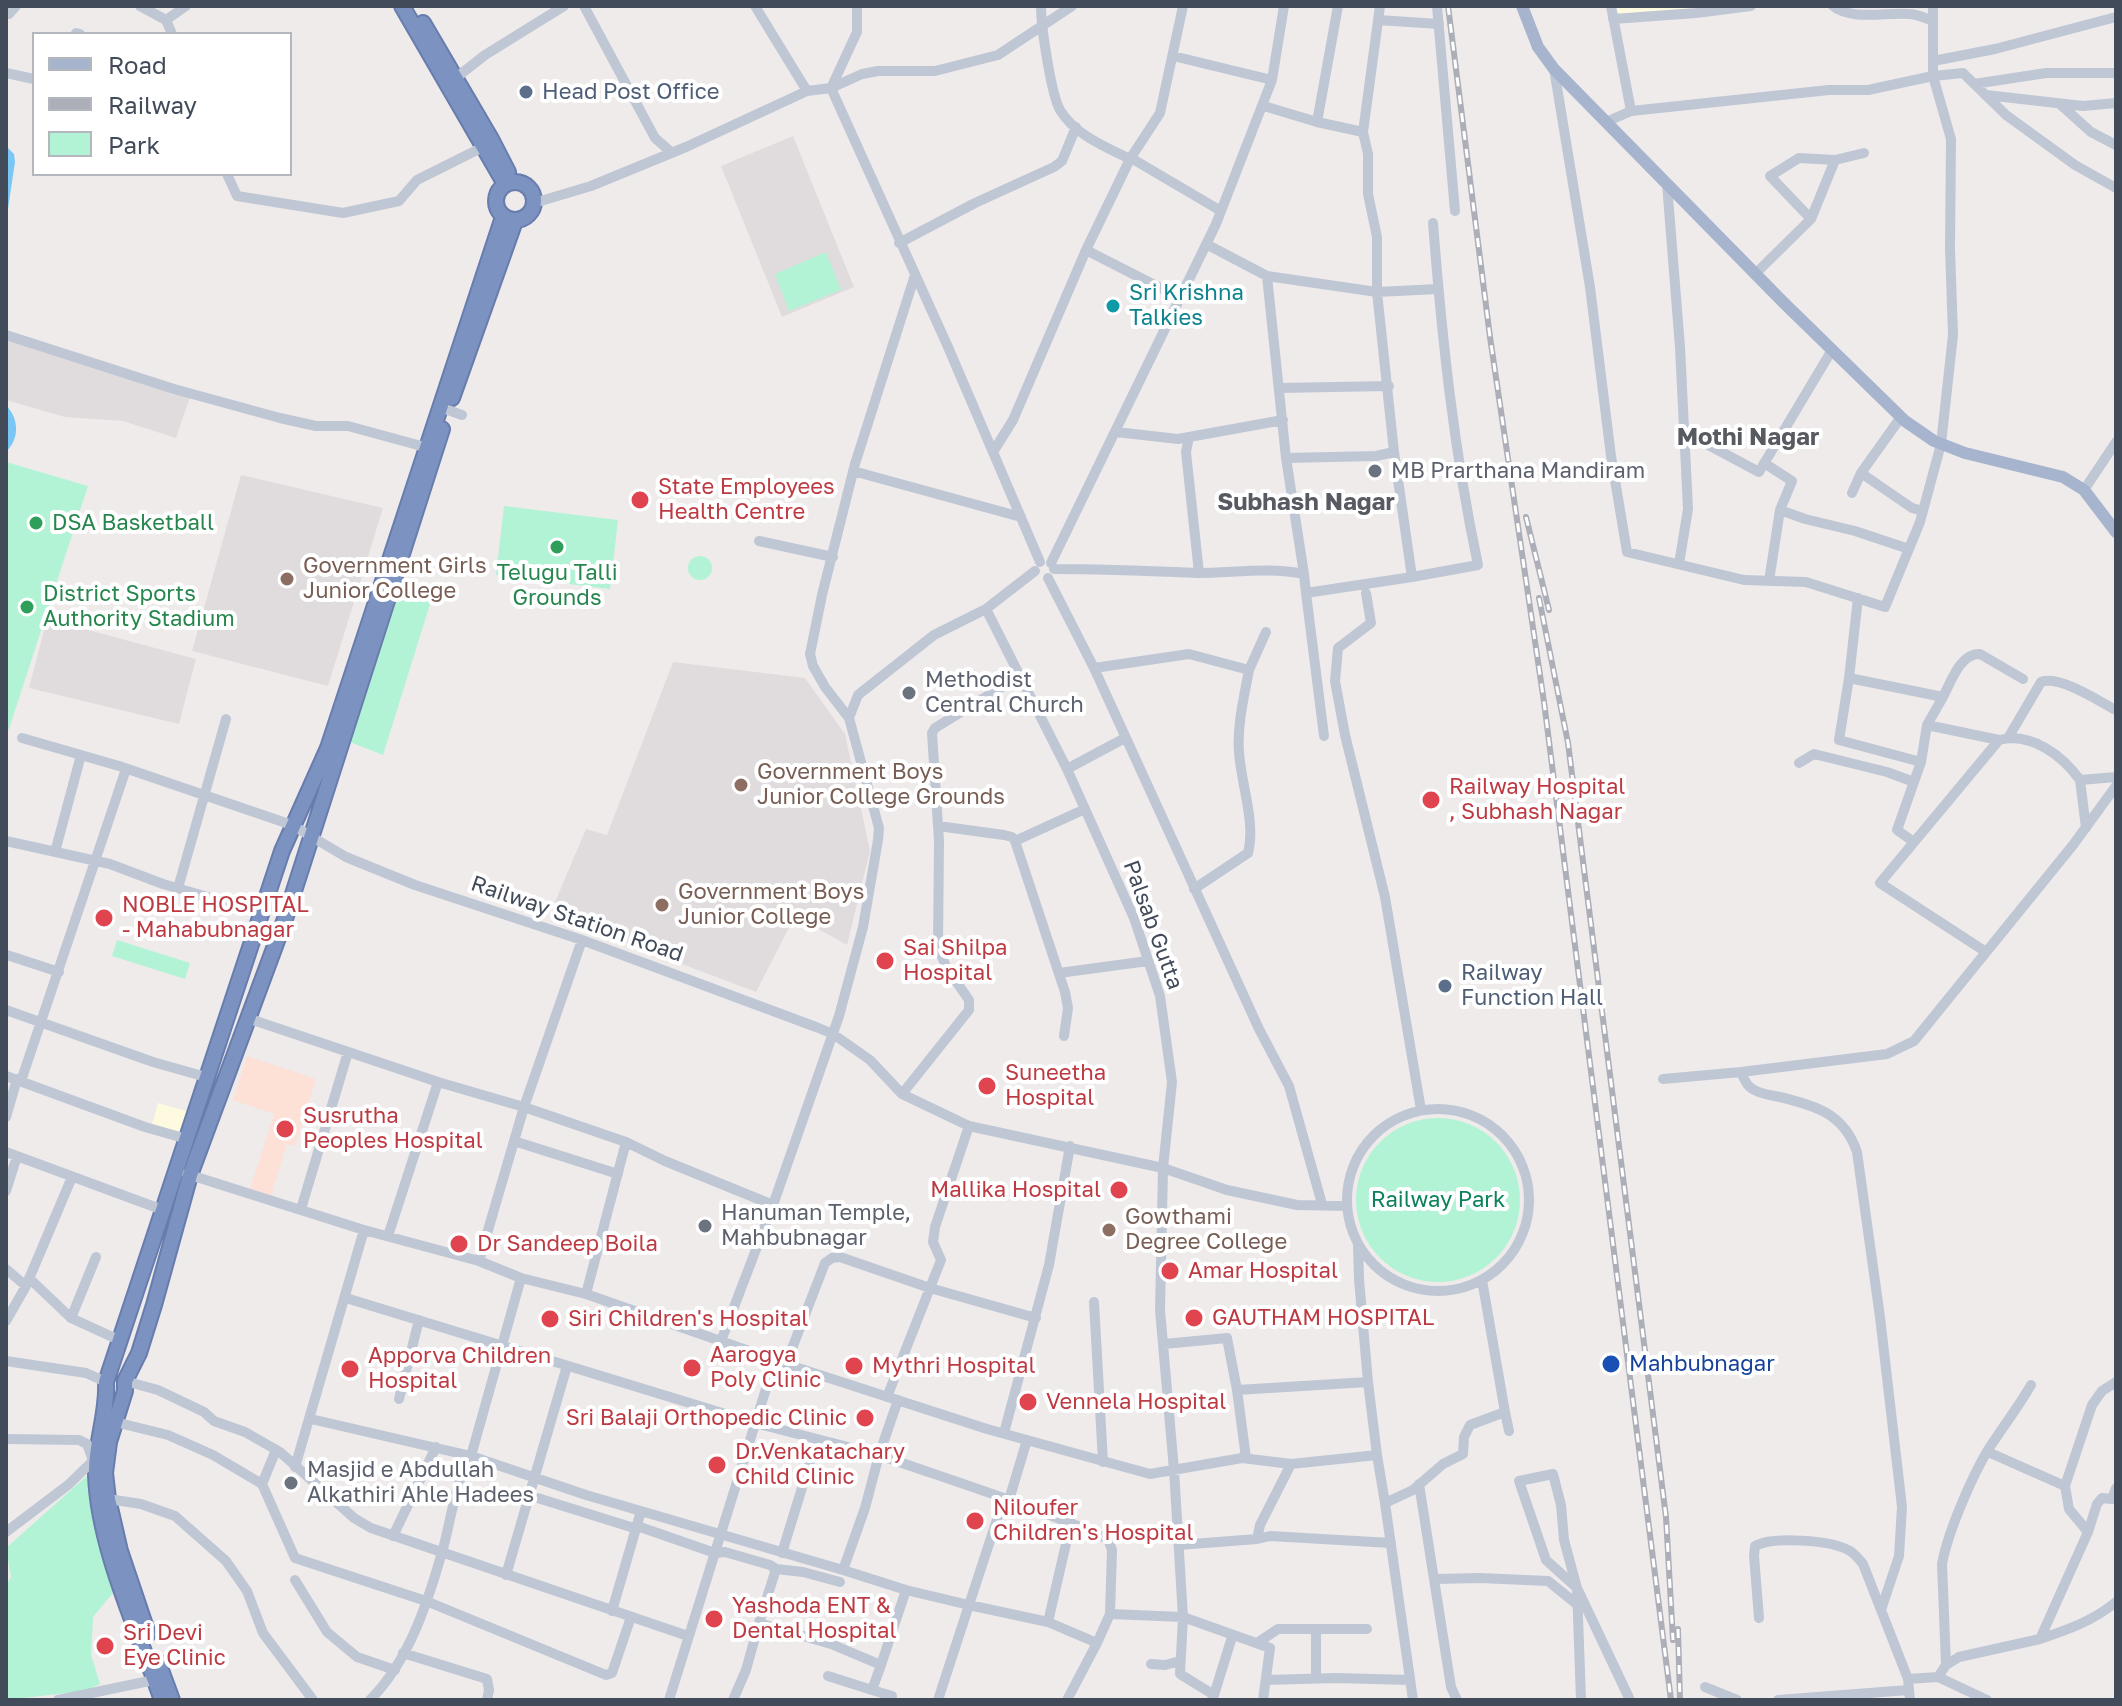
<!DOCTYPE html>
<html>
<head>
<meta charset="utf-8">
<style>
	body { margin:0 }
	#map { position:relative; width:2122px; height:1706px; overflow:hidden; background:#efebeb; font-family:"Golos Text",sans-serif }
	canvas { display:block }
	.frame { position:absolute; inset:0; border:8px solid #424b5a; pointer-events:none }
	.legend { position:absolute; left:32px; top:32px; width:260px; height:144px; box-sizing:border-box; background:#fff; border:2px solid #b3b7bd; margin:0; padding:10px 14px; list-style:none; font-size:24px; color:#424b5a }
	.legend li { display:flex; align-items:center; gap:16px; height:40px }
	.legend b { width:40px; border:2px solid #b3b7bd }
</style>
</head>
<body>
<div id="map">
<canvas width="2122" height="1706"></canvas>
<div class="frame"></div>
<ul class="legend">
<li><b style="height:10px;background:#a7b4ce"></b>Road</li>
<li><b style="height:10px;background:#acafb7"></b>Railway</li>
<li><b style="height:22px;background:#b2f3d6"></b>Park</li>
</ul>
</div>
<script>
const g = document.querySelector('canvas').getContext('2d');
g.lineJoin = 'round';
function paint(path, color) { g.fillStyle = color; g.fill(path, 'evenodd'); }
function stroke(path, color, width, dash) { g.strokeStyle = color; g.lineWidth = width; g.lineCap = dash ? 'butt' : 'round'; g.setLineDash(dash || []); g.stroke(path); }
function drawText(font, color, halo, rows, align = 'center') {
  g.font = font + ' "Golos Text",sans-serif'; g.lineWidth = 8; g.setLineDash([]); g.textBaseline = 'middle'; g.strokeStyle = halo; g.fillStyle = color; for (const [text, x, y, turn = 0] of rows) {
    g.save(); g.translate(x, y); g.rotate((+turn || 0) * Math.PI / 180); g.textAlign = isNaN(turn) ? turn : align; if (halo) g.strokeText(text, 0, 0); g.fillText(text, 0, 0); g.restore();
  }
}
const commercial = new Path2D(`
	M1611 6H1751L1613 19Z
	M158 1103 193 1113 185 1138 151 1128Z`);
const education = new Path2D(`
	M793 136 854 287 782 317 721 166Z
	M6 337 190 397 176 438 123 421 65 417 6 400Z
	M241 475 383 508 328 686 192 651Z
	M47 619 196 659 179 724 29 688Z
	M673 662 805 678 845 734 870 851 847 945 795 916 756 992 550 914 586 829 607 835Z`);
const medical = new Path2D(`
	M247 1056 316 1079 295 1146 287 1144 271 1196 250 1189 274 1114 233 1100Z`);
const green = new Path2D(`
	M826 252 841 290 789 311 775 274Z
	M6 462 88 486 9 729H6Z
	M504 506 618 520 610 589 496 575Z
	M688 568a12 12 0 1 1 24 0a12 12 0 1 1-24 0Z
	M400 580 435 588 383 755 350 742Z
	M117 940 190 963 185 979 112 956Z
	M1356 1200a82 82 0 1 1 164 0a82 82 0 1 1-164 0Z
	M89 1474 113 1593 93 1617 91 1655 100 1684 84 1691 6 1700V1585L11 1577 6 1548Z`);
const water = new Path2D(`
	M6 146 14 154 15 162 6 222Z
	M6 405C19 419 20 438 6 452Z`);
const minor = new Path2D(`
	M140 6 166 20
	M584 6 655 138 671 152
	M755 6 807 91
	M857 6V32L831 88 948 347 1040 562
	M1041 6C1041 26 1051 94 1060 110 1075 135 1106 147 1130 159L1160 113 1183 6
	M1338 6 1317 122 1363 132 1368 154V194L1377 237V292L1438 289
	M1437 6 1455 211
	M1833 6C1851 21 1887 12 1909 14 1917 14 1925 18 1933 21
	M1933 6V76L1963 73 2006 115 2075 165 2116 188
	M6 13 9 14 16 6
	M1613 19 1696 13 1751 6
	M1378 20 1439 24
	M76 33 80 34
	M172 34 166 20 186 6
	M1173 56 1272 80
	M1933 61 1995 49 2116 17
	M1554 69 1590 287 1611 456 1627 552 1744 580 1806 582 1885 607 1920 522 1941 444 1953 335 1950 249 1951 139 1933 76 1868 90H1829L1631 111
	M6 73 34 79
	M457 77 485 55 564 6
	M1974 84 2046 73H2116
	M1986 95 2083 106 2116 103
	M2061 105 2091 132 2116 145
	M1264 106 1317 122
	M1606 122 1631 111 1611 6
	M1363 132 1380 6
	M1131 158 1221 211
	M227 174 237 196 343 213 399 201 417 180 485 146
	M1667 184 1680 347 1688 509 1679 564
	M534 203 591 186 686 147 807 91 831 88 862 74 878 71H935L998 55 1072 6
	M1811 219 1770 176 1799 158 1835 160
	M899 243 975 203 1054 167 1062 161 1076 127
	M1086 250 1180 298
	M1755 274 1811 219 1835 160 1864 153
	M1267 276 1377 292 1394 452 1412 577 1478 565C1454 452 1442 339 1433 223
	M6 335 174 389 280 418 316 426H348L425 447
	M1279 388 1389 386
	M448 410 462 415
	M1901 417 1861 473 1912 508 1923 511
	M1116 432 1178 439 1283 420
	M1684 432 1759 472 1832 350
	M1189 437 1186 452 1199 573
	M993 452 1013 420 1086 250 1130 159
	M1286 458 1376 456 1394 452
	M1764 463 1792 481 1780 510
	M853 471 1021 517
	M2084 490 2116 442
	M1852 493 1861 473
	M759 541 833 557
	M1051 563 1216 224 1272 80 1284 6
	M1054 569C1102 569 1150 571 1198 573 1233 573 1269 567 1304 574L1286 458 1267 276 1206 244
	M1304 574 1306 593 1412 577
	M1048 578 1094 668 1259 1029 1289 1086 1322 1204
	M1769 581 1780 510 1805 519 1855 531 1909 549
	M1306 593 1324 736
	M1366 593 1371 623 1338 648 1335 681 1345 735 1385 897 1421 1110
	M986 609 1067 769
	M1094 668 1189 654 1249 670 1266 632
	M1849 678 1858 598
	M1943 697C1951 682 1960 653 1980 654L2023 679
	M849 718 825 687 813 666 810 654 822 595 855 464 915 275
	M1927 725 1921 762 1839 740 1849 678 1943 697 1927 725 1999 740
	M22 738 119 766 292 825 346 857 415 885 582 940 816 1027 833 1034 870 1060 902 1094 969 1126 1163 1168 1227 1190 1297 1205 1347 1206
	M2008 738 2041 682C2060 675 2098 701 2116 710
	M1799 763 1814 754 1887 772 1914 782
	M938 826 1004 835 1012 837 1015 841 1065 992 1068 1008 1064 1036
	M2086 828 2080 780 2116 777
	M6 841 110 864 163 884 262 913
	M1015 841 1085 809
	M1914 842 1897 830 1921 762
	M55 852 81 755
	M178 888 226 719
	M1194 889 1248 853C1256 823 1241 784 1239 752 1237 725 1244 697 1249 670
	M1986 952 1880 883 1999 740C2031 732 2062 755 2080 780
	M7 955 59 972
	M1059 973 1148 961
	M6 1010 153 1062 206 1077
	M247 1018 438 1082 524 1107 582 940
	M1741 1072C1744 1078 1746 1085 1751 1088 1758 1094 1771 1095 1780 1097 1817 1106 1844 1114 1857 1152L1880 1317 1902 1507 1899 1556 1881 1610
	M6 1076 145 1127 187 1139
	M1663 1079 1741 1072 1887 1054 1914 1041 2073 845 2116 786
	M21 1081 126 769
	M902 1094 969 1010V1000L946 967 938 946 939 841 932 733 935 728 1020 676
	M1347 1200a91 91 0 1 1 182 0a91 91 0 1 1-182 0Z
	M6 1117 17 1079
	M514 1141 618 1174
	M6 1152 163 1210
	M187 1174 364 1230 479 1261 521 1278 586 1294 795 1367 987 1429 1150 1474 1242 1458 1291 1464 1377 1455 1385 1503 1413 1490 1443 1464 1463 1454 1464 1437 1470 1425 1505 1412 1482 1280
	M6 1191 17 1156
	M773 1205 839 1016 863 927 878 840 879 828 849 718 858 695 934 635 986 609 1035 571
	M301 1209 348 1052
	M388 1236 438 1082
	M1358 1245 1359 1279 1368 1382
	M479 1261 524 1107 626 1142 665 1161 773 1205 721 1341
	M6 1269 26 1286 6 1321
	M29 1278 71 1318 119 1340
	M26 1286 72 1177
	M586 1294 626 1142
	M346 1298 755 1423 879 1455 898 1400
	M1094 1302 1103 1462
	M71 1318 96 1257
	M1164 1344 1227 1338 1237 1390
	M6 1361 86 1373 106 1382
	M786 1364 825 1263 832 1258 840 1257 930 1288 1036 1318
	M125 1381 158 1390 204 1412 214 1421 245 1432 280 1452 354 1518 371 1528 688 1636
	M887 1397 941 1260 933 1242 935 1227 969 1126
	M399 1399 419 1320
	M1505 1412 1509 1431
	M311 1419 471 1456 586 1495 843 1570 865 1508 879 1455C956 1482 1034 1506 1108 1539L1112 1550 1110 1614 1097 1643 1048 1622 1071 1522
	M115 1422 168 1435 213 1455 262 1484
	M1004 1433 1049 1265 1070 1146
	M6 1439 79 1440 87 1444 93 1460
	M276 1450 262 1484 295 1558 426 1601 606 1675 612 1673 631 1617
	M1988 1452 2065 1486
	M1246 1458 1237 1390 1368 1382 1377 1455
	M1291 1464 1260 1525 1257 1539 1270 1536 1391 1543
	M295 1467 364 1230
	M1419 1484 1451 1687 1457 1700
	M528 1495 634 1528 640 1527 715 1553 725 1552 770 1565 776 1569 803 1572 840 1582
	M1004 1498 969 1605 1048 1622
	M108 1499 141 1504 175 1516 226 1561 247 1591 263 1633 313 1700
	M1009 1500 1027 1440
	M1385 1503 1413 1700
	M6 1532 68 1485 97 1457
	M2088 1532 2069 1509 2065 1486 2092 1405 2102 1391 2116 1382
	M393 1536 436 1447
	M1179 1545 1257 1539
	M782 1553 817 1439
	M506 1575 567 1366
	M1435 1579 1480 1578 1548 1581 1578 1605
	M295 1580 327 1632 357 1657 395 1670
	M906 1590 969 1605 938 1700
	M612 1611 641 1511
	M1110 1614 1183 1617 1174 1470 1160 1310 1163 1168 1172 1082 1160 996 1134 918 1067 769 1125 738
	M1759 1618 1754 1556 1755 1546C1772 1536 1832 1540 1850 1551 1855 1554 1859 1559 1863 1564L1908 1679
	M759 1623 776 1569
	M2040 1639C2067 1630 2093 1621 2116 1602
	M1257 1643 1278 1629H1367
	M403 1653 487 1679 489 1690 487 1700
	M1151 1664 1165 1665 1180 1661
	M1946 1665 1942 1564C1948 1531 1976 1465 1996 1438 2008 1420 2020 1404 2031 1385
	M828 1676 872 1690 881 1665
	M1938 1677 1946 1665 1959 1657 2040 1639 2088 1532 2097 1504 2102 1498 2112 1499 2116 1488
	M1316 1678V1629
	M1266 1680 1336 1678 1410 1680
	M1705 1687 1737 1700
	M872 1690 892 1696 891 1700
	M1214 1695 1232 1637
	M58 1700 154 1680
	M370 1700C410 1660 429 1599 444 1545 452 1514 455 1484 471 1456L521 1278
	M669 1700 775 1360
	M733 1700 746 1670 759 1623 831 1644 881 1665 906 1590 843 1570
	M1067 1700 1097 1643
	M1212 1700 1214 1695 1180 1674 1183 1617 1270 1648 1263 1700
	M1581 1700 1577 1588 1564 1540 1561 1505 1553 1474 1519 1481 1546 1560 1577 1588 1630 1700
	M1778 1700 1908 1690
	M1910 1700 1908 1679 1938 1677 1987 1700`);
const major = new Path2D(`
	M1522 6 1538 47 1554 69 1784 303 1905 421 1934 441 1965 453 2063 477 2084 490 2116 532`);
const highway = new Path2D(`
	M402 6 505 184
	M423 23 491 139 508 172
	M496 201a19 19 0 1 1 38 0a19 19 0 1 1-38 0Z
	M452 398 515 221
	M148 1634 120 1551 108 1499 105 1473 109 1442 125 1391V1381L139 1353 154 1305 190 1175 285 919 442 429
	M158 1662 172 1700
	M162 1700C138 1631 98 1547 96 1474 95 1443 108 1413 106 1382L282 851 328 748 503 217`);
const rail = new Path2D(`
	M1448 6 1490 337 1544 702 1671 1700
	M1526 517 1549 610
	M1539 598 1568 743 1666 1517 1673 1640
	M1678 1629 1680 1700`);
const markers = [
	[526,92,8,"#5c6f8a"],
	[1113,306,8,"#0f9aa8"],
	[1375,471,8,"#6b7280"],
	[640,500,10,"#e0444e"],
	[36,523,8,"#2e9e5b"],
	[557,547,8,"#2e9e5b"],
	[287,579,8,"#8d6e63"],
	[27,607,8,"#2e9e5b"],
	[909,693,8,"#6b7280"],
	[741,785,8,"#8d6e63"],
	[1431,800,10,"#e0444e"],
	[662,905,8,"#8d6e63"],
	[104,918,10,"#e0444e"],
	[885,961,10,"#e0444e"],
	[1445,986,8,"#5c6f8a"],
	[987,1086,10,"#e0444e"],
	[285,1129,10,"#e0444e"],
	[1119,1190,10,"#e0444e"],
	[705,1226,8,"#6b7280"],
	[1109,1230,8,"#8d6e63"],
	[459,1244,10,"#e0444e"],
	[1170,1271,10,"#e0444e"],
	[1194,1318,10,"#e0444e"],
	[550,1319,10,"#e0444e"],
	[1611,1364,10,"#1a4fb4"],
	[854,1366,10,"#e0444e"],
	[692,1368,10,"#e0444e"],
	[350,1369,10,"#e0444e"],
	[1028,1402,10,"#e0444e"],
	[865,1418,10,"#e0444e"],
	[717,1465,10,"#e0444e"],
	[291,1483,8,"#6b7280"],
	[975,1521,10,"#e0444e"],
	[714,1619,10,"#e0444e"],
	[105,1646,10,"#e0444e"]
];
const serviceNames = [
	["Head Post Office",542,92],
	["Railway",1461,973],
	["Function Hall",1461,998]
];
const cultureNames = [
	["Sri Krishna",1129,293],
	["Talkies",1129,318]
];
const worshipNames = [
	["MB Prarthana Mandiram",1391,471],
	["Methodist",925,680],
	["Central Church",925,705],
	["Hanuman Temple,",721,1213],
	["Mahbubnagar",721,1238],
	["Masjid e Abdullah",307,1470],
	["Alkathiri Ahle Hadees",307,1495]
];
const healthNames = [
	["State Employees",658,487],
	["Health Centre",658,512],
	["Railway Hospital",1449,787],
	[", Subhash Nagar",1449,812],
	["NOBLE HOSPITAL",122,905],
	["- Mahabubnagar",122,930],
	["Sai Shilpa",903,948],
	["Hospital",903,973],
	["Suneetha",1005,1073],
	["Hospital",1005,1098],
	["Susrutha",303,1116],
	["Peoples Hospital",303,1141],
	["Mallika Hospital",1101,1190,"right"],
	["Dr Sandeep Boila",477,1244],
	["Amar Hospital",1188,1271],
	["GAUTHAM HOSPITAL",1212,1318],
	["Siri Children's Hospital",568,1319],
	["Aarogya",710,1355],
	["Poly Clinic",710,1380],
	["Apporva Children",368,1356],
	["Hospital",368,1381],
	["Mythri Hospital",872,1366],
	["Vennela Hospital",1046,1402],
	["Sri Balaji Orthopedic Clinic",847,1418,"right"],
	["Dr.Venkatachary",735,1452],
	["Child Clinic",735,1477],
	["Niloufer",993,1508],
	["Children's Hospital",993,1533],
	["Yashoda ENT &",732,1606],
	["Dental Hospital",732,1631],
	["Sri Devi",123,1633],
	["Eye Clinic",123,1658]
];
const leisureNames = [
	["DSA Basketball",52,523],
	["Telugu Talli",557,573,"center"],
	["Grounds",557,598,"center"],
	["District Sports",43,594],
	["Authority Stadium",43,619]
];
const educationNames = [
	["Government Girls",303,566],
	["Junior College",303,591],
	["Government Boys",757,772],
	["Junior College Grounds",757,797],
	["Government Boys",678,892],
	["Junior College",678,917],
	["Gowthami",1125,1217],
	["Degree College",1125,1242]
];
const streetNames = [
	["Railway Station Road",577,919,19],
	["Palsab Gutta",1153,925,70]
];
const parkNames = [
	["Railway Park",1438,1200]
];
const transitNames = [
	["Mahbubnagar",1629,1364]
];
const neighbourhoodNames = [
	["Mothi Nagar",1748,437],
	["Subhash Nagar",1306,502]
];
paint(commercial, '#fefae0');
paint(education, '#e0dcdd');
paint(medical, '#fde0d6');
paint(green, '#b2f3d6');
paint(water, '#7ac7f5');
stroke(highway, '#687dad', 18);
stroke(minor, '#bfc7d5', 10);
stroke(major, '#a7b4ce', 12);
stroke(highway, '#7c92c1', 14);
stroke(rail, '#acafb7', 6);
stroke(rail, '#fff', 3, [9]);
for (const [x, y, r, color] of markers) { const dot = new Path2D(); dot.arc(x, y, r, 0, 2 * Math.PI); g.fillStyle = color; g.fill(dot); stroke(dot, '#fff', 3); }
drawText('22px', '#4e5e75', '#fff', serviceNames, 'left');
drawText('22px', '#0d838f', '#fff', cultureNames, 'left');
drawText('22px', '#5b616d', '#fff', worshipNames, 'left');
drawText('22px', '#be3a42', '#fff', healthNames, 'left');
drawText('22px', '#27864d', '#fff', leisureNames, 'left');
drawText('22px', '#785e54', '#fff', educationNames, 'left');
drawText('22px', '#424b5a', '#fff', streetNames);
drawText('22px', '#0c825b', '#fff', parkNames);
drawText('22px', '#164399', '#fff', transitNames, 'left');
drawText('bold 24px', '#575a61', '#fff', neighbourhoodNames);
</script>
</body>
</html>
